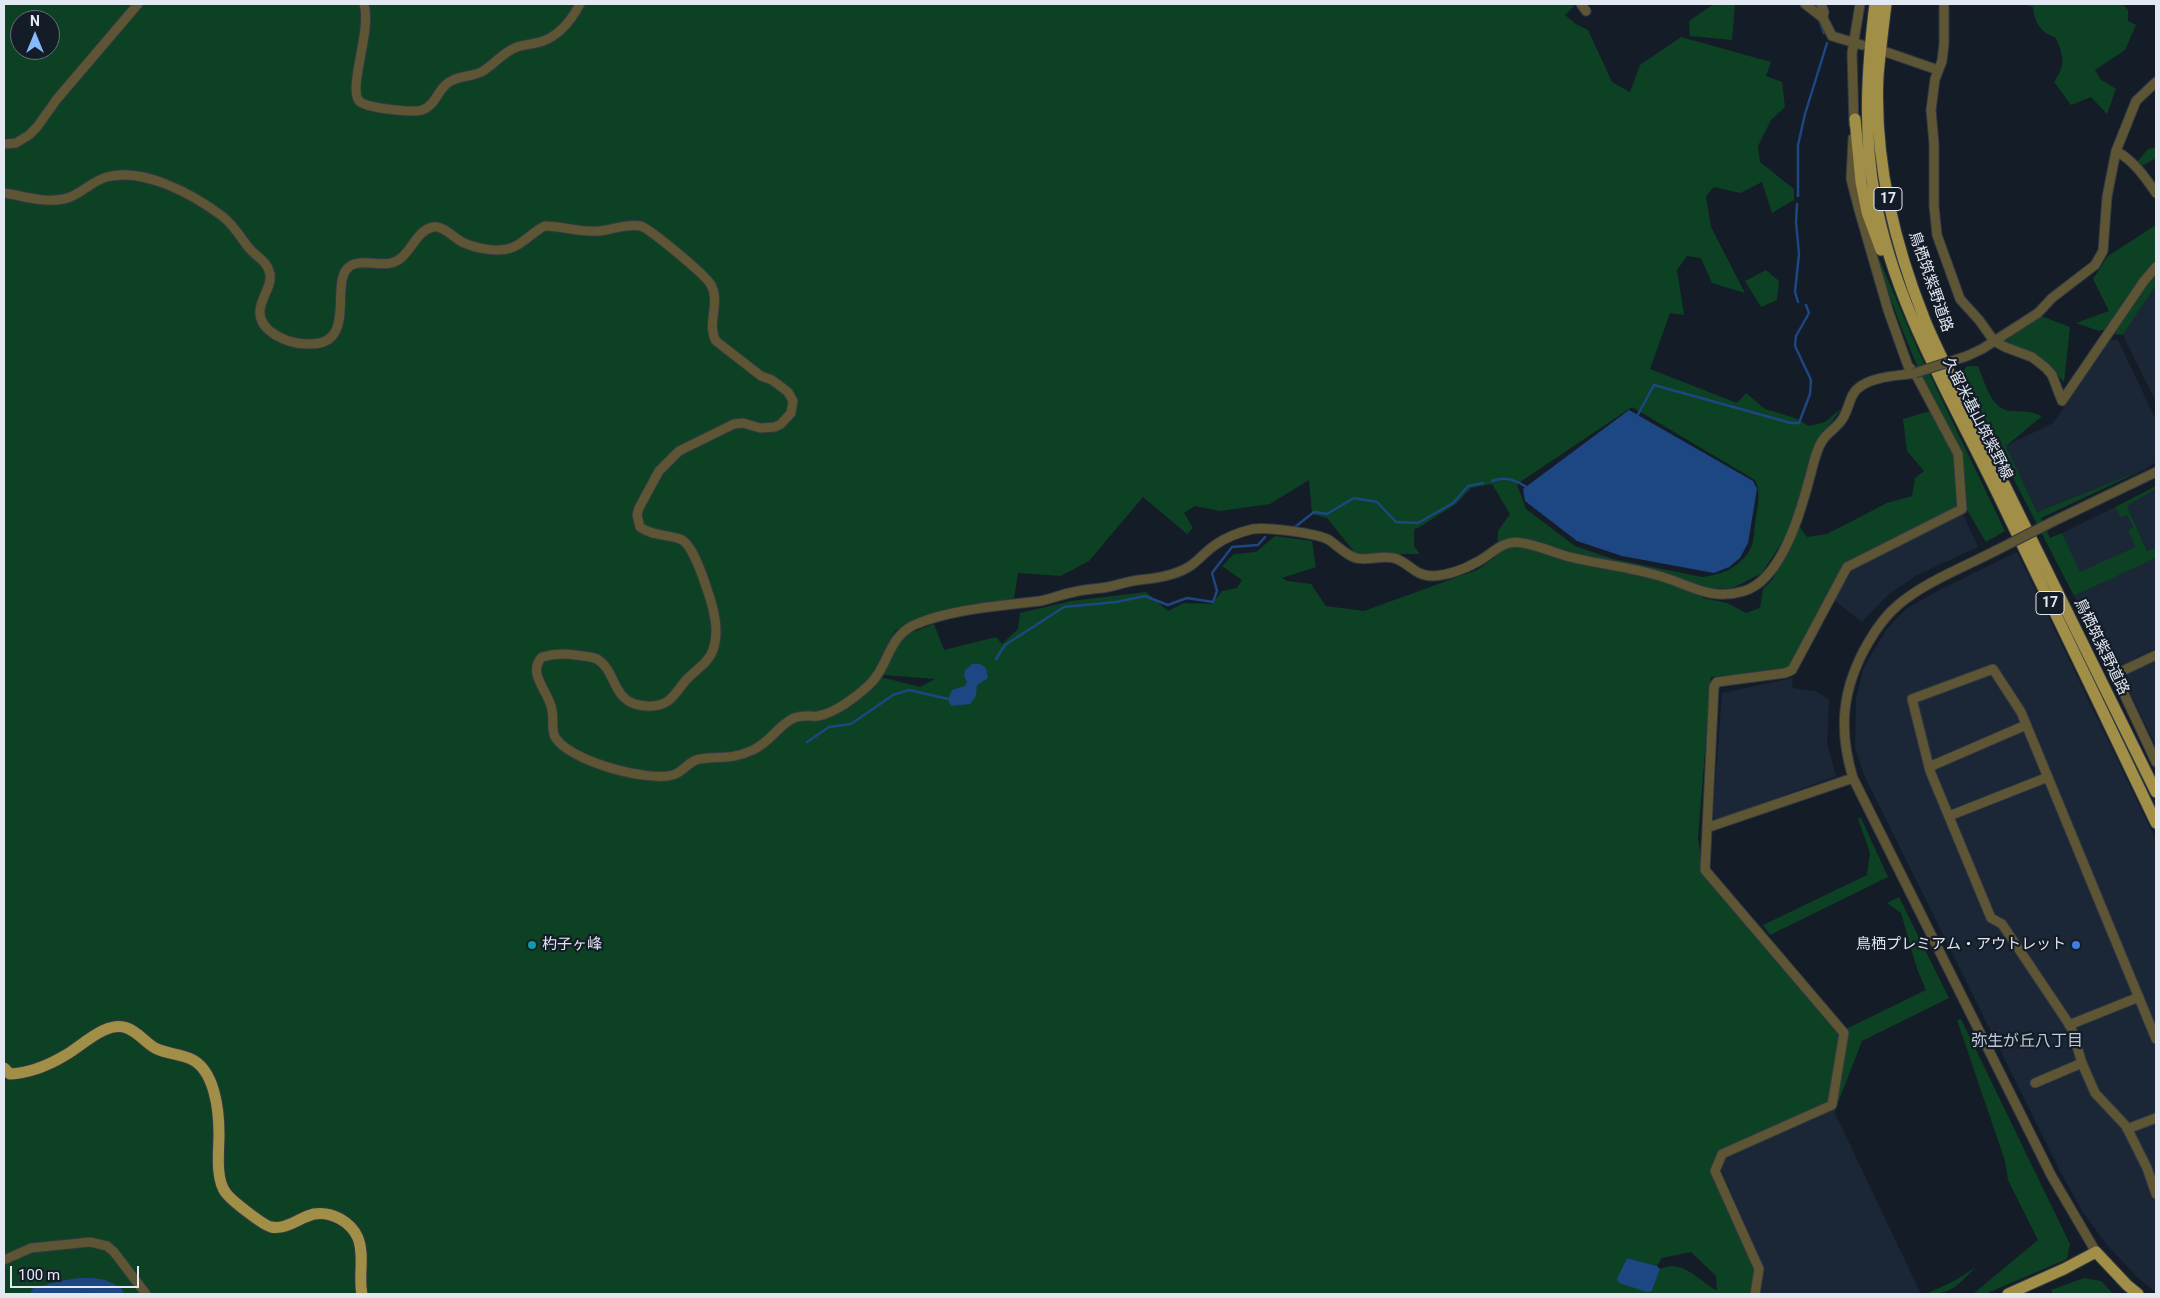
<!DOCTYPE html>
<html>
<head>
<meta charset="utf-8">
<style>
	body { margin:0 }
	#map { position:relative; width:2160px; height:1298px; overflow:hidden; background:#141c27; font-family:Roboto,sans-serif }
	canvas { display:block }
	.frame { position:absolute; inset:0; border:5px solid #e3e9f2; pointer-events:none }
	.north { position:absolute; left:10px; top:10px; width:50px; height:50px; box-sizing:border-box; background:#141c27; border:1px solid #676e78; border-radius:50%; rotate:0deg; font-size:14px; font-weight:700; line-height:20px; text-align:center; color:#e3e9f2 }
	.north::after { content:''; display:block; margin:auto; width:18px; height:22px; background:#85bbfb; clip-path:polygon(50% 0,100% 100%,50% 72%,0 100%) }
	.scale { position:absolute; left:10px; top:1266px; width:129px; height:22px; box-sizing:border-box; border:2px solid #e3e9f2; border-top:0; padding-left:6px; font-size:15px; line-height:18px; white-space:nowrap; color:#e3e9f2; -webkit-text-stroke:4px #141c27; paint-order:stroke }
</style>
</head>
<body>
<div id="map">
<canvas width="2160" height="1298"></canvas>
<div class="frame"></div>
<div class="north">N</div>
<div class="scale">100 m</div>
</div>
<script>
const g = document.querySelector('canvas').getContext('2d');
g.lineJoin = 'round';
function paint(path, color) { g.fillStyle = color; g.fill(path, 'evenodd'); }
function stroke(path, color, width, dash) { g.strokeStyle = color; g.lineWidth = width; g.lineCap = dash ? 'butt' : 'round'; g.setLineDash(dash || []); g.stroke(path); }
function drawText(font, color, halo, rows, align = 'center') {
  g.font = font + ' Roboto,"Noto Sans JP",sans-serif'; g.lineWidth = 4.5; g.setLineDash([]); g.textBaseline = 'middle'; g.strokeStyle = halo; g.fillStyle = color; for (const [text, x, y, turn = 0] of rows) {
    g.save(); g.translate(x, y); g.rotate((+turn || 0) * Math.PI / 180); g.textAlign = isNaN(turn) ? turn : align; if (halo) g.strokeText(text, 0, 0); g.fillText(text, 0, 0); g.restore();
  }
}
const built = new Path2D(`
	M2156 285V402L2123 335Z
	M2110 340H2118L2156 420V462L2145 469 2037 512 2006 446 2053 423Z
	M2156 489V548L2148 552 2127 506Z
	M2115 507 2121 518 2127 515 2133 527 2128 530 2135 547 2080 573 2062 533Z
	M1962 512 1978 547 1917 575 1889 594 1862 622 1834 600 1850 570Z
	M2017 552 2156 840V1293L2135 1275 2107 1245 2082 1211 2059 1169 1864 775 1855 747 1856 698 1864 667 1886 630 1906 609 1941 589Z
	M2156 558V648L2110 671 2074 596Z
	M2156 661V746L2125 683 2128 674Z
	M1793 678 1792 688 1815 691 1829 699 1827 743 1836 776 1718 820 1713 817 1722 693Z
	M1833 1109 1921 1294H1759L1762 1264 1721 1169 1727 1155Z`);
const green = new Path2D(`
	M4 4H1576L1565 15 1576 24 1588 30 1612 82 1630 92 1640 65 1681 37 1771 62 1766 76 1782 82 1785 107 1771 120 1758 146 1760 162 1794 189V200L1772 213 1762 182 1740 193 1714 187 1706 196 1711 227 1745 293 1712 283 1701 258 1687 256 1677 270 1684 315 1670 313 1650 369 1737 403 1746 393 1765 409 1795 418 1809 426 1825 422 1842 408 1819 439 1791 528 1762 573 1733 588 1703 589V598L1727 603 1746 613 1760 608 1763 589 1773 579 1799 526 1807 537 1827 534 1887 503 1912 496 1915 478 1924 471 1907 451 1903 419 1937 409C1909 352 1888 293 1868 233L1917 348 2005 531 1986 542 1964 505 1843 564 1789 670 1711 677 1698 838 1703 873 1839 1033 1829 1101 1720 1151 1712 1170 1755 1268 1750 1294H4ZM20 20H50V50H20ZM1632 407 1755 480C1761 494 1758 503 1756 518 1754 526 1755 537 1752 545 1744 566 1722 575 1702 577L1613 559 1575 546 1526 509 1517 484ZM1309 480 1312 514 1327 518 1356 554H1420L1414 546V529L1418 528 1456 504 1471 488 1492 484 1510 514 1498 531 1497 556 1477 570 1364 611 1326 606 1311 584 1287 581 1282 578 1316 567 1312 541 1275 536 1256 552 1234 554 1222 566 1242 580 1237 588 1222 591 1212 604 1184 603 1168 611 1146 592 1071 601 1020 613 1018 629 1002 644 996 637 944 650 934 624 903 636 883 675 935 679 920 687 881 677 878 663 895 631 917 619 1014 599 1018 573 1061 576 1089 561 1143 497 1187 534 1193 528 1184 513 1195 506 1220 511 1270 504ZM1691 1252 1716 1276 1717 1291C1698 1280 1683 1259 1660 1269L1652 1291 1627 1258 1657 1266 1662 1258Z
	M1714 4H1735L1732 40 1690 36 1689 21Z
	M2023 4H2122L2128 10V21L2136 25 2125 50 2095 70 2100 79 2116 89 2107 114 2091 97 2071 105 2054 82C2066 64 2064 58 2056 38 2041 33 2034 22 2033 7Z
	M2156 147V161L2154 159 2140 167 2136 163 2148 149Z
	M2156 225V285L2123 335 2113 334 2110 328 2099 331 2076 323 2109 311 2093 279 2108 256Z
	M1766 270 1779 281 1777 300 1761 307 1745 281Z
	M2041 316 2070 327 2064 382 2044 361 2005 341Z
	M1967 366H1978C1985 382 1991 411 2012 411 2027 412 2028 410 2042 416L2006 446 2037 512 2145 469 2041 518 2050 538 2062 533 2080 572 2135 547 2128 530 2133 527 2127 515 2121 518 2115 507 2156 486V489L2127 506 2147 551 2156 548V558L2074 596 1960 375Z
	M1858 818H1861L1888 877 1770 935 1763 925 1867 875 1870 853Z
	M1899 897 1949 998 1862 1041 1834 1113 1833 1109 1848 1028 1926 990 1917 969 1901 913 1887 903Z
	M1961 1019 2070 1244 2067 1259 1985 1294H1973L2038 1240 2008 1180 2005 1161 1957 1020Z
	M1976 1267C1957 1285 1954 1294 1926 1294L1954 1281Z
	M2084 1278 2101 1281 2113 1294H2053L2051 1290Z`);
const water = new Path2D(`
	M1629 410 1753 481 1757 489 1748 543 1740 558 1729 567 1714 573 1622 556 1577 541 1525 501 1523 489Z
	M972 664H980L986 668 988 678 977 685 976 696 970 704 951 706 948 699 952 690 965 686 967 682 964 676 965 670Z
	M1627 1258 1657 1266 1660 1269 1652 1291 1647 1292 1619 1283 1617 1279Z`);
const stream = new Path2D(`
	M1814 4 1819 9
	M1820 22 1824 33
	M1798 196V145L1805 114 1827 43
	M1797 204 1796 222 1799 254 1795 292 1798 302
	M1636 418 1654 385 1791 423H1799L1810 394 1811 380 1795 346 1796 336 1809 313 1806 305
	M1492 481C1506 476 1516 480 1528 488
	M1295 527 1314 512 1327 514 1354 498 1377 502 1396 522 1418 523 1453 503 1468 486 1483 483
	M996 659 1005 645 1064 607 1116 602 1145 596 1168 605 1187 598 1213 602 1217 591 1212 573 1232 547 1258 545 1265 537
	M807 742 829 727 851 724 893 695 909 690 948 699`);
const river = new Path2D(`
	M38 1294C62 1289 94 1277 116 1294`);
const minor = new Path2D(`
	M364 4C372 30 348 87 359 101 366 108 412 113 422 110 437 105 438 87 451 81 461 75 473 77 483 71 496 63 503 52 517 47 526 44 535 44 543 41 560 35 572 19 580 4
	M1581 4 1586 11
	M1805 4 1823 18
	M1821 4 1824 12 1823 18 1832 36 1862 45
	M1944 4V44L1942 61 1935 79 1931 110 1934 144V206L1937 235 1960 299 1979 320 1994 341 2005 347 2032 357 2046 368 2052 375 2062 401 2144 281 2156 267
	M1886 52 1938 70
	M1854 125 1852 53 1860 4
	M4 144 16 143 29 135 37 127 57 99 138 4
	M2116 151C2133 160 2145 177 2156 193
	M4 193C23 196 44 203 64 199 80 196 91 181 107 177 144 167 194 195 222 216 234 225 240 237 249 248 256 257 267 260 270 274 272 286 261 298 260 310 258 332 289 344 307 344 363 347 324 274 354 264 370 259 387 270 401 258 412 249 418 230 433 227 443 225 454 238 462 242 474 248 498 253 511 248 524 244 533 231 545 226 564 226 579 233 599 231 612 230 627 223 641 226 651 230 706 275 711 285 721 303 706 324 716 341L761 376 772 380 788 392 793 401 791 413 781 424 775 427 760 428 743 423 734 424 679 451 659 471 639 508 637 515 640 527C652 536 666 534 680 539 694 544 705 584 710 598 715 615 719 633 713 650 709 662 697 669 688 678 681 685 676 695 668 701 659 707 649 707 639 705 612 700 616 670 597 659 591 656 582 656 575 655 564 653 552 654 542 657 526 673 550 693 552 710 554 718 551 730 555 737 569 761 647 782 673 775 684 772 689 760 700 759 721 756 731 760 753 750 770 742 778 726 792 719 801 714 809 717 818 716 835 713 856 697 868 686 889 667 887 638 914 625 950 609 1000 606 1040 601 1051 599 1062 594 1074 592 1085 589 1097 589 1108 587 1118 585 1128 581 1139 580 1149 579 1159 578 1169 575 1195 568 1196 559 1215 545 1225 538 1240 532 1253 529 1267 527 1317 533 1329 540 1338 546 1346 555 1356 558 1369 561 1384 554 1397 559 1411 565 1415 576 1434 576 1448 575 1465 569 1477 562 1493 554 1502 539 1522 543 1538 545 1554 553 1570 557 1599 564 1628 567 1656 575 1688 583 1709 602 1744 591 1781 580 1800 514 1809 480 1813 467 1815 452 1822 441 1827 433 1836 428 1841 421 1850 410 1848 394 1861 386 1875 376 1898 376 1915 373
	M1967 356 1982 349 2038 313 2052 298 2095 265 2103 251 2107 197 2116 151 2136 101 2156 82
	M2052 522 2156 472
	M1995 551C1964 567 1925 582 1898 605 1885 616 1876 629 1868 643 1842 688 1838 729 1853 778L2051 1175 2096 1252
	M2156 655 2118 673 2117 679 2156 762
	M1929 767 2026 725
	M1949 816 2048 777
	M1709 827 1853 778
	M2069 1025 2139 997
	M2156 1039 2021 712 1993 669 1912 699 1930 771 1991 918 2002 924 2071 1027 2082 1063 2095 1093 2126 1126 2147 1168 2156 1194
	M2035 1083 2082 1063
	M2127 1129 2156 1118
	M4 1260 31 1248 90 1242 107 1246 114 1252 146 1294
	M1755 1294 1759 1269 1715 1171 1722 1154 1832 1105 1844 1033 1705 870 1714 686 1717 682 1785 673 1792 670 1847 567 1962 509 1958 454 1915 373 1908 366 1888 310 1859 210 1851 179 1853 138`);
const major = new Path2D(`
	M1875 4C1867 68 1863 133 1875 198 1895 308 1955 404 2002 503 2054 610 2105 716 2156 823
	M1886 4C1883 28 1880 52 1878 76 1874 159 1894 242 1924 318 1933 341 1944 362 1955 384L2156 792
	M1855 119 1861 182 1867 212 1881 250
	M4 1068 10 1074C30 1073 47 1066 64 1056 81 1047 106 1020 127 1028 138 1032 146 1043 155 1048 167 1054 180 1054 191 1059 215 1070 219 1111 219 1134 219 1151 215 1179 226 1193 232 1201 263 1225 271 1227 287 1230 300 1217 314 1214 332 1211 351 1222 358 1238 365 1256 358 1276 362 1294
	M2008 1294 2064 1269 2096 1252 2127 1285 2138 1294`);
const minorBridge = new Path2D(`
	M1915 373 1967 356
	M1995 551 2052 522`);
const markers = [
	[532,945,5,"#0f9aa8"],
	[2076,945,5,"#3f7fe0"]
];
const shields = [
	[1888,199,28],
	[2050,603,28]
];
const shieldNames = [
	["17",1888,199],
	["17",2050,603]
];
const streetNames = [
	["鳥栖筑紫野道路",1930,282,71],
	["久留米基山筑紫野線",1977,419,63],
	["鳥栖筑紫野道路",2101,647,64]
];
const poiNames = [
	["杓子ヶ峰",542,945],
	["鳥栖プレミアム・アウトレット",2066,945,"right"]
];
const neighbourhoodNames = [
	["弥生が丘八丁目",2027,1042]
];
paint(built, '#1b2737');
paint(green, '#0d4124');
paint(water, '#1c4782');
stroke(stream, '#1c4782', 2.5);
stroke(river, '#1c4782', 15);
stroke(minor, '#313943', 11);
stroke(major, '#313943', 13);
stroke(minor, '#5d5534', 9);
stroke(major, '#a18e47', 11);
stroke(minorBridge, '#313943', 11, []);
stroke(minorBridge, '#5d5534', 9);
for (const [x, y, r, color] of markers) { const dot = new Path2D(); dot.arc(x, y, r, 0, 2 * Math.PI); g.fillStyle = color; g.fill(dot); stroke(dot, '#141c27', 2); }
for (const [x, y, w] of shields) { const box = new Path2D(); box.roundRect(x - w / 2, y - 11.5, w, 23, 4); g.fillStyle = '#141c27'; g.fill(box); stroke(box, '#e3e9f2', 1); }
drawText('bold 14px', '#e3e9f2', null, shieldNames);
drawText('15px', '#e3e9f2', '#141c27', streetNames);
drawText('15px', '#e3e9f2', '#141c27', poiNames, 'left');
drawText('16px', '#bdc9d9', '#141c27', neighbourhoodNames);
</script>
</body>
</html>
